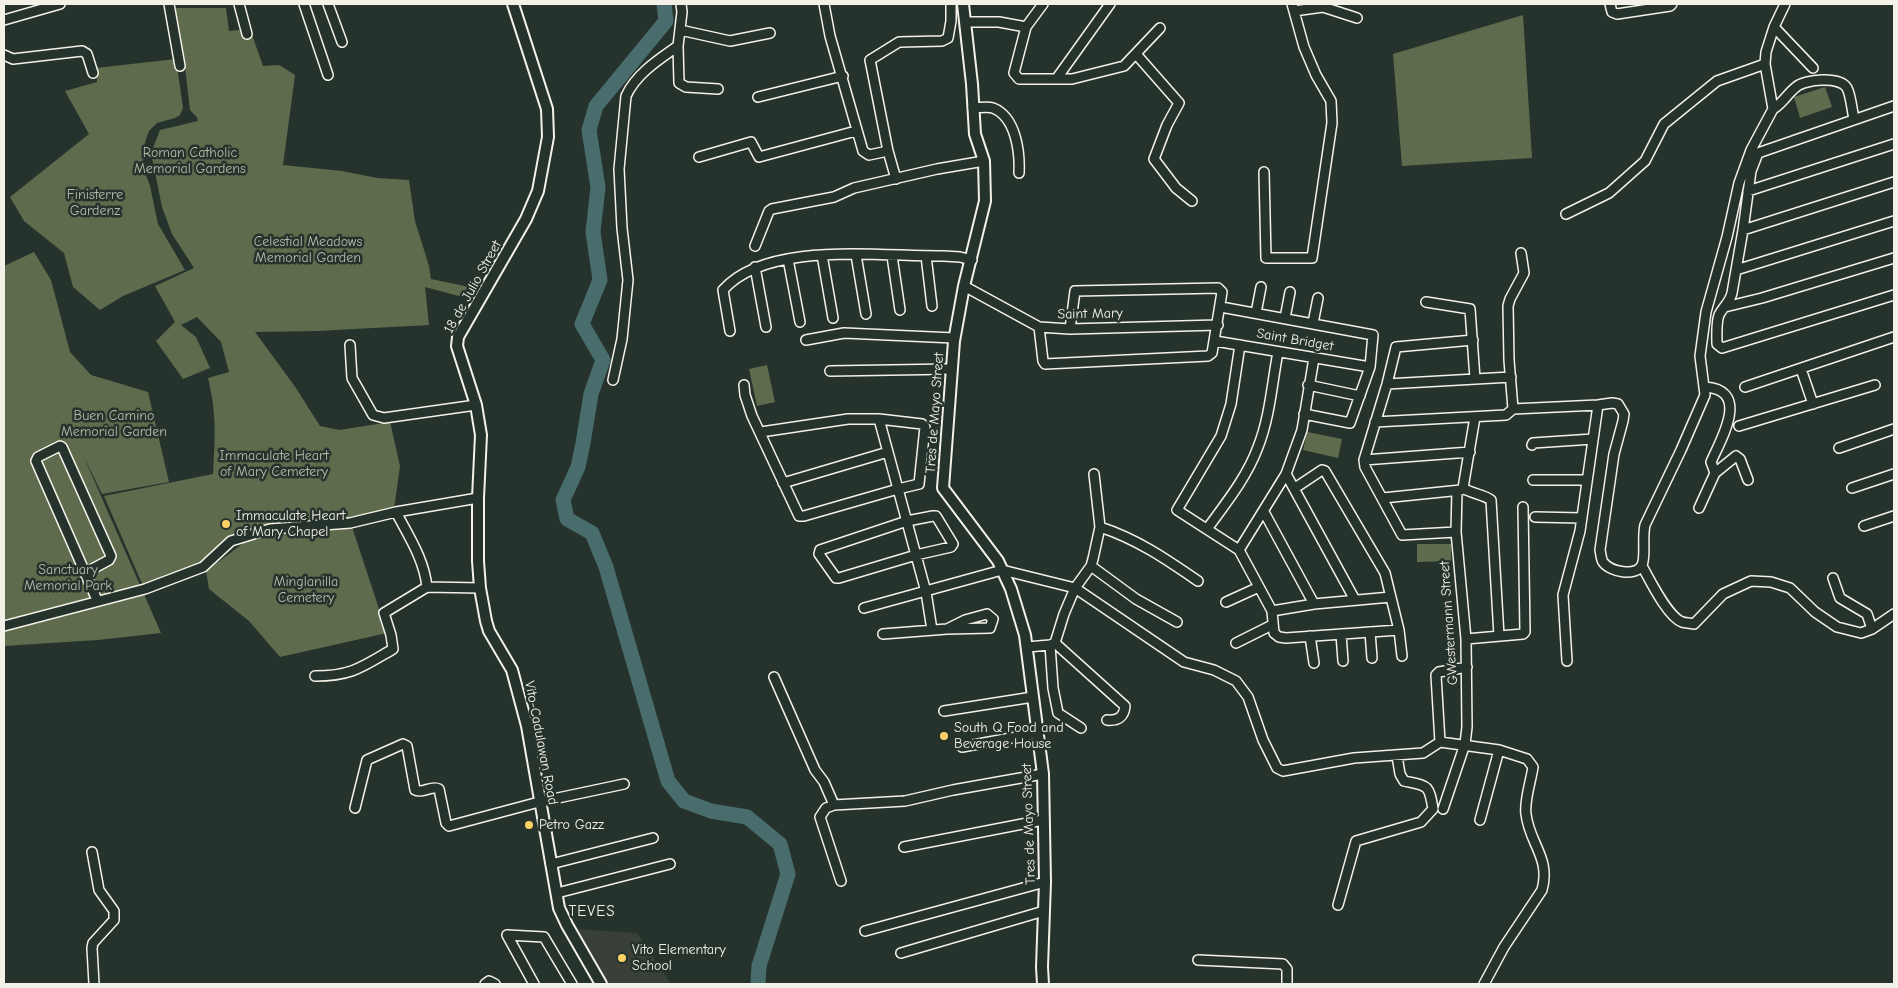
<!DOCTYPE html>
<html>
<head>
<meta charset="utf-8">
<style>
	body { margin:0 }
	#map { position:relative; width:1898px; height:988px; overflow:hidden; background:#26332d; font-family:"Comic Neue",sans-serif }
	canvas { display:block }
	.frame { position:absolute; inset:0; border:5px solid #f4f1e8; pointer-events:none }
</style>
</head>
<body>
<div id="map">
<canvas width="1898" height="988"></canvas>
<div class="frame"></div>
</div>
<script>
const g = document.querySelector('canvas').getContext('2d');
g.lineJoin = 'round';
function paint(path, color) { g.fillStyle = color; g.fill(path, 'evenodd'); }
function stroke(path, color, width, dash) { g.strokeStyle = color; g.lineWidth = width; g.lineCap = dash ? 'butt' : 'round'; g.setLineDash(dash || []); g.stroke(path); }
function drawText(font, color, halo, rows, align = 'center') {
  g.font = font + ' "Comic Neue",sans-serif'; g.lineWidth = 5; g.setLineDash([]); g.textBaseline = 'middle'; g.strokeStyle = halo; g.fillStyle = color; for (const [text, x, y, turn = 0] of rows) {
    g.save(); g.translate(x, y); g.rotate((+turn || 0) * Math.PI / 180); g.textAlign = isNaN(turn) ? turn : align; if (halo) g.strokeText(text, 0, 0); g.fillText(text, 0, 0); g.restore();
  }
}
const built = new Path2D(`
	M574 929 637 933 671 984H605Z`);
const green = new Path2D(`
	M175 8H226L229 31 250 29 263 66 279 65 295 75 283 165 342 171 377 178 409 180 415 221 429 266 431 279 479 289 474 300 425 287 429 325 317 331 255 332 296 388 320 426 339 430 390 422 400 466 394 509 327 521 288 522 228 540 202 565 143 586 104 496 213 474C215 438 217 415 208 378L229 372 221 342 197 317 181 325 196 337 210 368 183 379 156 341 175 322 155 286 194 268 172 234 162 207 151 153 160 130 198 121 197 117 190 110 184 59Z
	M1523 15 1532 158 1402 166 1393 54Z
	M176 59 183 108 180 115 175 118 157 123 149 131 145 142 143 167 150 186 158 224 185 270 123 296 100 310 73 287 64 253 24 221 10 197 89 134 65 91 97 82 96 68Z
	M1825 87 1832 107 1800 118 1794 97Z
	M34 252 51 280 70 352 91 375 148 392 169 482 102 494 83 455 161 633 98 640 4 646V266Z
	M767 365 775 402 757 406 749 369Z
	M1307 432 1342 439 1338 458 1303 450Z
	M352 527 387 633 280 657 249 621 209 589 206 571 245 542 300 530Z
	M1417 544H1451V561L1417 562Z`);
const river = new Path2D(`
	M664 4 666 21 596 106 589 130 598 187 593 232 600 280 582 324 603 360 591 394 583 443 578 467 563 500 567 519 592 533 606 567 668 781 684 801 711 811 747 817 780 844 788 874 759 966 758 984`);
const minor = new Path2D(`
	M169 4 180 66
	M239 4 247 34
	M304 4 328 75
	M328 4 342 42
	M681 4 682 12 678 46 679 83 686 87 718 89
	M824 4 830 36 863 151 869 155 888 151
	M1043 4 1026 27 1014 73 1019 79H1072L1124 66 1160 28
	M1610 4 1612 12 1617 14 1670 6 1672 4
	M1294 11 1323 7 1357 18
	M4 20 60 4
	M966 22H999L1026 27
	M1774 27 1813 68
	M680 30 730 41 770 33
	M1136 54 1179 103 1167 125 1154 159 1176 188 1192 201
	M4 55 13 59 82 51 87 54 93 73
	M1057 78 1110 4
	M758 97 843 76
	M1894 106 1758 153 1751 171 1743 230 1732 293C1730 302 1723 307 1719 315 1716 323 1717 335 1717 344L1722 348 1894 295
	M973 108C979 108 987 106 993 108 1016 117 1020 152 1019 173
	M1773 109C1783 103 1787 94 1796 87 1805 79 1840 76 1847 88 1851 96 1852 110 1854 119
	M699 157 751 142 759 157 856 131
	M1264 172 1266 258H1312L1332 123 1331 101 1316 75 1304 47 1292 4
	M896 179 888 151 870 60 899 42 942 41 948 38 951 21V4
	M1748 191 1894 144
	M1566 214 1609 193 1645 161 1664 124 1717 81 1765 64
	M1743 230 1894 182
	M755 246 769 211 772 209 834 197 854 188 937 169 984 161
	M822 255 833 318
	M856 255 866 314
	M892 256 900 310
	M926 256 932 306
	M788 259 800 322
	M755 267 766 327
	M1736 270 1894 221
	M964 286 1039 327 1070 329 1218 325
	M1426 302 1470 309 1475 379
	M1221 307 1373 335 1370 367 1350 423 1304 414
	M1725 307 1762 298 1894 258
	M1256 313 1261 287
	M1285 318 1290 292
	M1313 323 1318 298
	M1039 327 1043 361 1045 364 1208 356 1212 353 1222 292 1218 288 1075 291 1070 329
	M730 331 723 290C767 240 882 257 944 256L960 257 972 260
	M806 340 844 333 954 338
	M1215 341 1370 367
	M350 345 352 378 373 415 384 418 476 405
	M1240 345 1231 404 1221 436 1177 510 1239 550 1272 611 1274 633 1279 637 1286 638 1399 630
	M1801 369 1813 404
	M830 371 952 369
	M613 380 622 339 628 280 622 228 619 169 626 96C636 74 658 60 678 46
	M1387 384 1511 377
	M744 385 745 395 752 416 799 516H804L898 489 919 484 925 427 922 424 879 419H848L761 432
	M1308 385 1360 396
	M1705 387C1751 390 1721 439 1711 462L1715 473 1736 456 1740 459 1748 480
	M1745 387 1894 337
	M1513 409 1509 360 1508 306 1510 299 1524 273 1521 253
	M879 419 926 592 932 630
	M1375 422 1506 415 1513 409 1598 405 1612 403 1618 404 1624 414 1623 421 1614 454 1600 550C1601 554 1601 559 1603 562 1610 572 1636 577 1642 565 1646 557 1642 537 1645 525L1681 450 1705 395 1700 356 1706 312 1727 237 1739 183 1751 150 1773 109 1765 64 1766 52 1774 27 1785 4
	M1739 426 1875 385
	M1532 445 1533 443 1593 439
	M1839 448 1894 429
	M1364 460 1470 452
	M1286 474 1355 600
	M1533 480H1587
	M783 483 888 452
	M1295 488 1322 470 1325 471 1385 573 1399 630 1402 656
	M1463 488C1472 494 1483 494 1491 500L1499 636
	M1463 488 1475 417
	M1852 488 1894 474
	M1383 498 1461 490
	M1699 508 1715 473
	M396 512C409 537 424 559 427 587
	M1264 512 1314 604
	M933 516H936L953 544 951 547 916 555 839 578H836L819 554 820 550 907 521Z
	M1535 517 1582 518
	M1864 526 1894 516
	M1100 527C1137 539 1166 559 1198 581
	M1207 529C1226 503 1247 477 1258 447 1270 417 1272 383 1278 352
	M1456 532 1402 535 1365 467 1364 460 1387 384 1396 347 1473 340
	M1239 550 1286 474 1302 430 1314 358
	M1091 566 1136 599 1177 622
	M1642 566C1650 580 1667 616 1682 622 1685 623 1690 623 1694 624L1723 594 1751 581 1771 582 1790 588 1815 612 1837 627 1861 633 1872 629 1894 614
	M85 573 109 560 111 556 62 447 60 446 38 457 36 461 97 600
	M1833 578 1840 598 1867 614 1872 629
	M1226 602 1259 587
	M864 608 1002 570 1075 588 1184 662 1214 670 1236 681 1248 697 1263 740 1277 768 1283 771 1354 758 1423 753 1440 742 1499 750 1527 759 1533 767C1531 781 1524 801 1526 814 1529 843 1551 858 1542 890L1504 947 1484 984
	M1272 611 1314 604 1391 597
	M4 626 145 589 203 567 231 541 270 529 350 523 396 512 478 498
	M1370 632 1372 658
	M883 634 947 629 990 628 993 619 987 614 965 620 947 629
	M1341 634 1343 661
	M1310 636 1314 663
	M1466 639 1523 634 1525 632 1523 507
	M1055 643 1125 706C1124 717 1118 721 1107 720
	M1236 643 1272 625
	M1050 645 1053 688 1058 713 1081 728
	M1027 647 1050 645 1055 643 1064 614 1075 588 1091 566 1093 559 1100 527 1094 474
	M1567 661 1563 595 1580 531 1598 405
	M315 676C352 676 362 667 393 649L391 635 384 613 427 587 480 588
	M774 677 815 770 824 782 834 805
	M944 711 1033 697
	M1440 742 1436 675 1439 672 1467 667
	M962 747 1038 733
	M355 808 367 760 403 744 407 746 415 790C423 794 431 785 439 789L446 823 449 826 539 802 624 784
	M1443 809 1465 744 1467 727 1466 639 1456 532 1457 491
	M1480 820 1499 750
	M904 847 1043 820
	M92 852 99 890 114 911V920L93 943 92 948 94 984
	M551 864 653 838
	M841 881 820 817 826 808 834 805 905 801 953 790 1043 774
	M557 893 670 864
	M1338 905 1356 841 1421 822 1433 809C1429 784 1428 786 1404 781L1400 774 1397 756
	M865 931 1045 882
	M507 935 544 937 572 984
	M507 935 534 984
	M901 953 1044 911
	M1198 960 1283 964 1287 969V984
	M485 984 489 981 495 984`);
const tertiary = new Path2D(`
	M513 4 547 109 548 137 538 191 526 219 458 337 457 346 476 405 481 435 478 498V561L480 588 486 621 489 631 512 670 527 726 559 908 567 925 601 984
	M963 4 972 84 975 134 984 161 985 201 964 286 954 341 943 488 998 561 1011 589 1025 635 1043 774 1045 882 1042 967 1043 984`);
const markers = [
	[226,524,5,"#ffd166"],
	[944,736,5,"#ffd166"],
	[529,825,5,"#ffd166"],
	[622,958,5,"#ffd166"]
];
const parkNames = [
	["Roman Catholic",190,153],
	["Memorial Gardens",190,169],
	["Finisterre",95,195],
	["Gardenz",95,211],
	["Celestial Meadows",308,242],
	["Memorial Garden",308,258],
	["Buen Camino",114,416],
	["Memorial Garden",114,432],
	["Immaculate Heart",274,456],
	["of Mary Cemetery",274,472],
	["Sanctuary",68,570],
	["Memorial Park",68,586],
	["Minglanilla",306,582],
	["Cemetery",306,598]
];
const streetNames = [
	["18 de Julio Street",473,287,-61],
	["Saint Mary",1090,314,-1],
	["Saint Bridget",1295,340,10],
	["Tres de Mayo Street",935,413,-86],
	["GWestermann Street",1449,623,-94],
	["Vito-Cadulawan Road",541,743,79],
	["Tres de Mayo Street",1029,824,-92]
];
const poiNames = [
	["Immaculate Heart",236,516],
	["of Mary Chapel",236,532],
	["South Q Food and",954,728],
	["Beverage House",954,744],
	["Petro Gazz",539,825],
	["Vito Elementary",632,950],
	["School",632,966]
];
const neighbourhoodNames = [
	["TEVES",592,912]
];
paint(built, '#394037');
paint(green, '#5e6b4c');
stroke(river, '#496d6d', 15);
stroke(minor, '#f4f1e8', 12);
stroke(tertiary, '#f4f1e8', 14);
stroke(minor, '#26332d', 9);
stroke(tertiary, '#26332d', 10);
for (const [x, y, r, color] of markers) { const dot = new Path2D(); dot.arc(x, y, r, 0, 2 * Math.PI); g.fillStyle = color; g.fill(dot); stroke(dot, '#26332d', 2); }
drawText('14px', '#b8bbaa', '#26332d', parkNames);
drawText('14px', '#f4f1e8', '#26332d', streetNames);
drawText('14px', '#f4f1e8', '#26332d', poiNames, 'left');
g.letterSpacing = '1px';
drawText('15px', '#f4f1e8', '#26332d', neighbourhoodNames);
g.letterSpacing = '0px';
</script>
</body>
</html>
